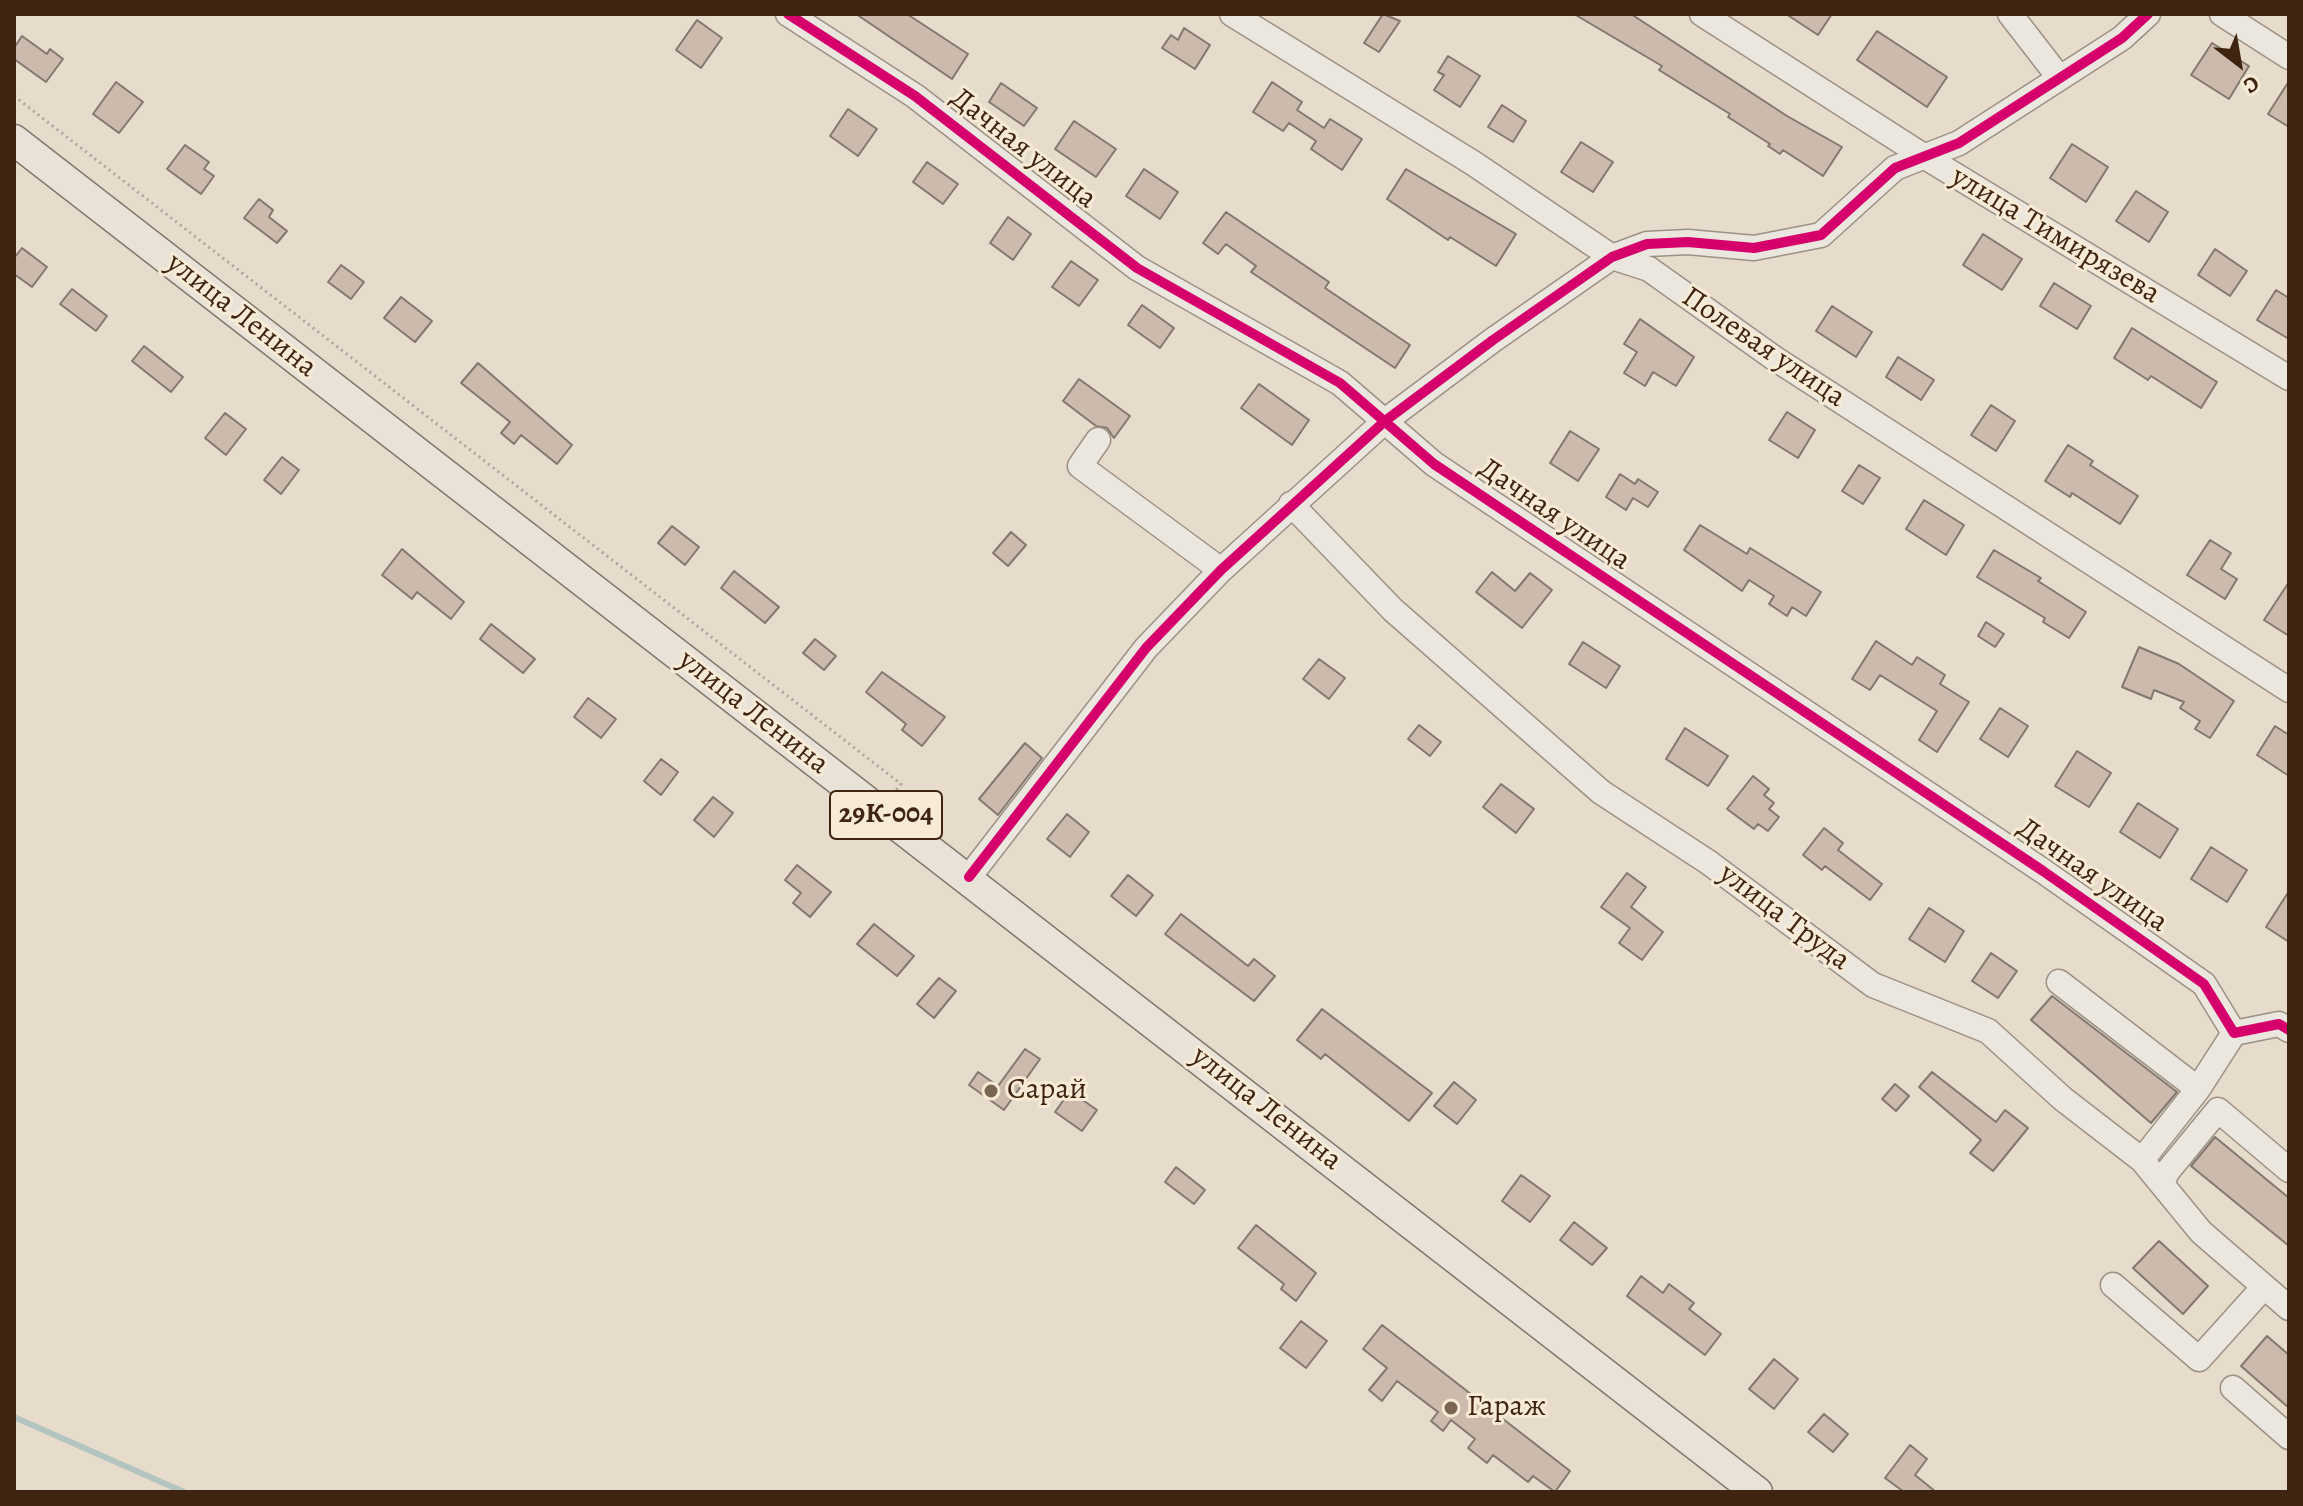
<!DOCTYPE html>
<html>
<head>
<meta charset="utf-8">
<style>
	body { margin:0 }
	#map { position:relative; width:2303px; height:1506px; overflow:hidden; background:#e7dccb; font-family:Alegreya,serif }
	canvas { display:block }
	.frame { position:absolute; inset:0; border:16px solid #3f2511; pointer-events:none }
	.north { position:absolute; left:2199px; top:24px; width:80px; height:80px; -webkit-text-stroke:6px #f7ebd6; paint-order:stroke; rotate:149deg; font-size:22px; font-weight:700; line-height:32px; text-align:center; color:#3f2511 }
	.north::after { content:''; display:block; margin:auto; width:28px; height:36px; background:#3f2511; clip-path:polygon(50% 0,100% 100%,50% 72%,0 100%) }
</style>
</head>
<body>
<div id="map">
<canvas width="2303" height="1506"></canvas>
<div class="frame"></div>
<div class="north">С</div>
</div>
<script>
const g = document.querySelector('canvas').getContext('2d');
g.lineJoin = 'round';
function stroke(path, color, width, dash) { g.strokeStyle = color; g.lineWidth = width; g.lineCap = dash ? 'butt' : 'round'; g.setLineDash(dash || []); g.stroke(path); }
function paint(path, color) { g.fillStyle = color; g.fill(path, 'evenodd'); }
function drawText(font, color, halo, rows, align = 'center') {
  g.font = font + ' Alegreya,serif'; g.lineWidth = 6; g.setLineDash([]); g.textBaseline = 'middle'; g.strokeStyle = halo; g.fillStyle = color; for (const [text, x, y, turn = 0] of rows) {
    g.save(); g.translate(x, y); g.rotate((+turn || 0) * Math.PI / 180); g.textAlign = isNaN(turn) ? turn : align; if (halo) g.strokeText(text, 0, 0); g.fillText(text, 0, 0); g.restore();
  }
}
const stream = new Path2D(`
	M14 1417 184 1492`);
const building = new Path2D(`
	M856 14H907L968 54 952 79Z
	M1383 14 1400 21 1379 52 1364 43Z
	M1574 14H1631L1787 116 1842 147 1823 176 1783 150 1780 154 1768 146 1770 144 1728 117 1730 114 1659 70 1662 66Z
	M1786 14H1832L1818 35Z
	M697 20 722 38 701 68 676 50Z
	M1184 28 1210 45 1195 69 1162 48 1171 35 1178 40Z
	M1877 31 1947 77 1927 107 1857 60Z
	M22 36 47 54 50 49 63 59 46 82 14 59V48Z
	M2212 43 2249 66 2229 99 2191 75Z
	M1448 56 1480 76 1460 107 1434 90 1444 75 1438 72Z
	M2289 81V127L2268 114Z
	M116 82 143 102 119 133 93 114Z
	M1272 82 1302 102 1297 110 1324 128 1330 119 1362 139 1342 170 1311 149 1316 141 1289 123 1283 131 1253 112Z
	M1001 83 1037 108 1024 126 989 102Z
	M1502 105 1526 121 1513 142 1488 127Z
	M848 109 877 129 858 156 830 136Z
	M1074 121 1116 149 1096 177 1055 149Z
	M1581 142 1613 162 1593 192 1561 172Z
	M2072 144 2108 167 2086 202 2050 178Z
	M185 145 209 162 204 169 214 176 201 194 167 169Z
	M927 162 958 184 943 204 913 182Z
	M1144 169 1178 192 1160 219 1126 196Z
	M1406 169 1516 234 1496 266 1450 237 1448 240 1387 199Z
	M2136 191 2168 212 2149 242 2116 221Z
	M259 199 273 210 269 217 287 231 277 243 244 218Z
	M1226 212 1329 282 1325 288 1410 345 1395 368 1251 272 1256 266 1226 244 1218 254 1203 243Z
	M1008 217 1031 234 1013 260 990 243Z
	M1983 234 2022 259 2002 290 1963 265Z
	M22 248 47 267 32 287 14 274V258Z
	M2215 249 2247 271 2230 296 2198 275Z
	M1071 261 1098 280 1079 306 1052 287Z
	M341 265 364 282 351 299 328 282Z
	M2054 283 2091 306 2077 329 2040 306Z
	M72 289 107 316 96 331 60 304Z
	M2276 290 2289 298V339L2257 320Z
	M401 297 432 321 415 342 384 318Z
	M1142 305 1174 328 1160 348 1128 325Z
	M1832 306 1872 332 1856 357 1816 331Z
	M1640 319 1694 357 1676 386 1653 372 1645 386 1624 373 1637 352 1624 344Z
	M2132 328 2217 382 2201 408 2151 376 2148 380 2114 358Z
	M144 346 183 377 171 392 132 361Z
	M1898 357 1934 380 1921 400 1886 377Z
	M478 363 572 445 557 464 521 435 514 444 501 433 510 422 461 383Z
	M1079 379 1130 416 1114 438 1107 428 1096 426 1063 401Z
	M1259 384 1309 420 1292 445 1241 408Z
	M1991 405 2015 421 1996 451 1971 435Z
	M1787 412 1815 430 1798 458 1769 440Z
	M225 413 246 429 226 455 205 438Z
	M1570 431 1599 449 1578 481 1550 463Z
	M2068 445 2093 461 2090 465 2138 496 2120 524 2072 493 2070 497 2045 481Z
	M282 457 299 470 281 494 264 480Z
	M1859 465 1880 478 1863 504 1842 491Z
	M1620 474 1635 484 1638 479 1658 492 1648 507 1633 498 1626 510 1606 497Z
	M1924 500 1964 525 1946 555 1906 529Z
	M1700 525 1747 554 1750 548 1821 592 1806 616 1792 607 1787 616 1769 604 1774 596 1749 580 1742 591 1684 550Z
	M672 526 699 547 685 565 658 543Z
	M1011 532 1026 545 1008 566 993 553Z
	M2210 540 2231 553 2221 569 2237 579 2225 599 2187 575Z
	M402 549 464 602 451 619 417 592 412 599 382 575Z
	M1994 550 2041 578 2038 581 2086 612 2069 638 2043 622 2045 618 1977 577Z
	M734 571 779 607 765 623 721 588Z
	M1492 572 1515 591 1530 573 1552 590 1522 628 1476 592Z
	M2289 582V636L2264 620Z
	M1986 622 2004 634 1995 647 1978 636Z
	M491 624 535 659 523 673 480 639Z
	M815 639 836 656 824 670 803 653Z
	M1876 641 1912 665 1917 657 1945 675 1940 684 1969 702 1937 752 1919 740 1937 711 1880 675 1870 690 1852 679Z
	M1583 642 1620 666 1606 688 1569 664Z
	M2139 647 2179 664 2234 701 2210 738 2195 729 2200 721 2180 708 2184 702 2154 690 2151 699 2122 687Z
	M1319 659 1345 678 1329 699 1303 679Z
	M882 672 945 717 922 746 902 730 906 724 866 692Z
	M588 698 616 719 601 738 574 717Z
	M2000 708 2028 726 2008 757 1980 739Z
	M1419 725 1441 742 1430 756 1408 739Z
	M2275 726 2289 735V776L2257 755Z
	M1685 728 1728 756 1708 786 1666 759Z
	M1025 743 1042 758 998 815 979 799Z
	M2077 751 2111 773 2089 807 2055 786Z
	M661 759 678 772 661 795 644 781Z
	M1753 776 1769 789 1764 795 1774 803 1769 809 1779 817 1768 831 1758 824 1754 829 1727 809Z
	M1501 784 1534 809 1516 833 1483 807Z
	M713 797 733 813 714 837 694 820Z
	M2138 803 2178 829 2160 858 2120 832Z
	M1067 814 1089 832 1070 857 1047 839Z
	M1824 828 1843 843 1838 850 1882 884 1870 900 1825 866 1822 870 1803 855Z
	M2211 847 2247 870 2227 902 2191 879Z
	M797 865 831 892 810 917 793 903 801 893 785 880Z
	M1627 873 1646 887 1631 907 1663 932 1642 960 1619 943 1630 928 1601 907Z
	M1128 875 1153 895 1136 916 1111 896Z
	M2289 891V942L2266 927Z
	M1929 908 1964 931 1945 962 1909 939Z
	M1181 914 1248 966 1254 959 1275 976 1254 1001 1165 934Z
	M874 924 914 956 897 976 857 944Z
	M1991 953 2017 971 1998 998 1972 981Z
	M939 978 956 991 934 1018 917 1004Z
	M2052 996 2177 1092 2151 1123 2031 1020Z
	M1322 1009 1432 1093 1409 1121 1325 1054 1321 1059 1297 1040Z
	M1025 1049 1040 1059 1004 1110 969 1085 978 1072 998 1086Z
	M1932 1072 1996 1122 2005 1110 2028 1128 1993 1171 1970 1153 1981 1140 1919 1087Z
	M1454 1082 1476 1100 1457 1124 1434 1106Z
	M1895 1084 1909 1096 1896 1111 1882 1099Z
	M1070 1091 1097 1110 1082 1131 1055 1112Z
	M2215 1137 2289 1198V1246L2191 1166Z
	M1176 1167 1205 1190 1194 1204 1165 1182Z
	M1521 1175 1550 1196 1530 1222 1502 1201Z
	M1574 1222 1607 1248 1592 1265 1560 1240Z
	M1256 1225 1316 1273 1296 1301 1281 1289 1284 1284 1238 1248Z
	M2159 1241 2208 1286 2183 1314 2133 1268Z
	M1641 1276 1663 1293 1669 1284 1694 1303 1689 1309 1721 1334 1705 1355 1627 1296Z
	M1301 1321 1327 1341 1306 1368 1280 1348Z
	M1382 1325 1570 1471 1555 1492 1533 1476 1528 1482 1493 1455 1487 1463 1468 1448 1475 1439 1451 1420 1443 1431 1431 1421 1438 1412 1397 1381 1382 1401 1369 1390 1387 1368 1363 1349Z
	M2267 1336 2289 1355V1408L2241 1366Z
	M1774 1359 1798 1379 1774 1409 1749 1389Z
	M1824 1414 1848 1434 1833 1452 1808 1432Z
	M1910 1445 1927 1459 1915 1475 1936 1492H1904L1885 1478Z`);
const path = new Path2D(`
	M14 96 901 784 893 794`);
const minor = new Path2D(`
	M788 14 915 96 1137 268 1340 383 1434 464 2043 871 2204 984 2234 1033 2279 1024 2289 1030
	M1232 14 1473 163 1612 257 1649 269 1774 358 2289 690
	M1702 14 1922 155 2289 378
	M2010 14 2058 76
	M2222 14 2289 57
	M1098 440 1080 466 1221 570
	M1291 504 1393 610 1601 792 1708 862 1873 985 1988 1031 2063 1099 2142 1160 2201 1232 2289 1308
	M969 877 1146 648 1221 570 1385 421 1493 340 1612 257 1647 244 1688 242 1754 248 1821 235 1895 168 1959 143 2122 38 2148 14
	M2059 982 2198 1089
	M2142 1160 2198 1089 2234 1033
	M2162 1184 2167 1172 2218 1110 2289 1170
	M2113 1285 2199 1359 2263 1288
	M2233 1388 2289 1437`);
const major = new Path2D(`
	M14 140 1757 1492`);
const cycleway = new Path2D(`
	M788 14 915 96 1137 268 1340 383 1434 464 2043 871 2204 984 2234 1033 2279 1024 2289 1030
	M969 877 1146 648 1221 570 1385 421 1493 340 1612 257 1647 244 1688 242 1754 248 1821 235 1895 168 1959 143 2122 38 2148 14`);
const markers = [
	[991,1091,8,"#7a6552"],
	[1451,1408,8,"#7a6552"]
];
const shields = [
	[886,815,112]
];
const shieldNames = [
	["29К-004",886,815]
];
const streetNames = [
	["Дачная улица",1023,149,38],
	["улица Тимирязева",2055,236,31],
	["улица Ленина",241,316,38],
	["Полевая улица",1763,348,34],
	["Дачная улица",1554,515,34],
	["улица Ленина",753,713,38],
	["Дачная улица",2092,876,35],
	["улица Труда",1784,918,37],
	["улица Ленина",1266,1109,38]
];
const poiNames = [
	["Сарай",1007,1091],
	["Гараж",1467,1408]
];
stroke(stream, '#b4c5c0', 6);
paint(building, '#ccbaad');
stroke(building, '#82786d', 2);
stroke(minor, '#9b9185', 27);
stroke(major, '#82786d', 33);
stroke(path, '#aca59b', 3, [2, 4]);
stroke(minor, '#ebe6de', 24);
stroke(major, '#e8e2d8', 30);
stroke(cycleway, '#d6006c', 10);
for (const [x, y, r, color] of markers) { const dot = new Path2D(); dot.arc(x, y, r, 0, 2 * Math.PI); g.fillStyle = color; g.fill(dot); stroke(dot, '#f7ebd6', 3); }
for (const [x, y, w] of shields) { const box = new Path2D(); box.roundRect(x - w / 2, y - 24, w, 48, 6); g.fillStyle = '#f7ebd6'; g.fill(box); stroke(box, '#3f2511', 2); }
drawText('bold 28px', '#3f2511', null, shieldNames);
drawText('30px', '#3f2511', '#f7ebd6', streetNames);
drawText('30px', '#3f2511', '#f7ebd6', poiNames, 'left');
</script>
</body>
</html>
